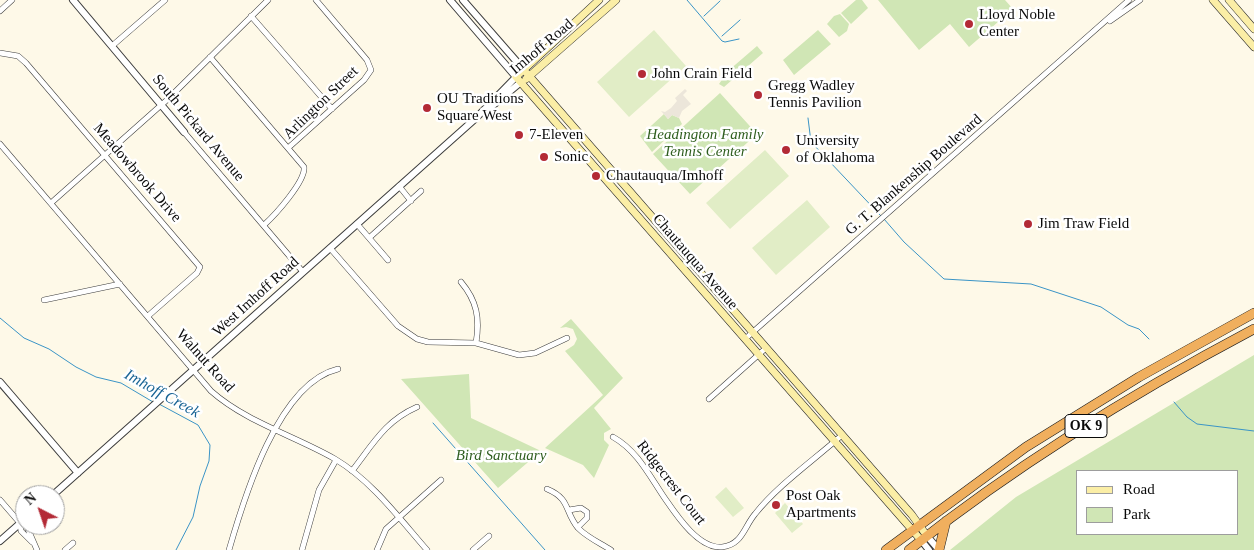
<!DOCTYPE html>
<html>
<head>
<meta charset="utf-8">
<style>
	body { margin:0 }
	#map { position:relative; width:1254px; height:550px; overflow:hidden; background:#fef9e8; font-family:"Times New Roman",serif }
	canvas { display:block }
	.legend { position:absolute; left:1076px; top:470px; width:162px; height:65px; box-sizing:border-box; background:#fff; border:1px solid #9d9d9d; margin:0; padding:6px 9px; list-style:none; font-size:15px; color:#0a0a0a }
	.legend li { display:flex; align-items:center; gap:10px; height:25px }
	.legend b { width:25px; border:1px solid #9d9d9d }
	.north { position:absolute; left:15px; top:485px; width:50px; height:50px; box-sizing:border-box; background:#fff; border:1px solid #9d9d9d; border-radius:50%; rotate:319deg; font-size:14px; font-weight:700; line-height:20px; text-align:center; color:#0a0a0a }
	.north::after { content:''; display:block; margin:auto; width:18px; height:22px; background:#b32a36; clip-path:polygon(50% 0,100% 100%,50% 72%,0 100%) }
</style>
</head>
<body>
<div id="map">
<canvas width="1254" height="550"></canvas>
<ul class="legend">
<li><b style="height:6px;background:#fbeea6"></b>Road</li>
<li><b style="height:14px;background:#d0e6b5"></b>Park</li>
</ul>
<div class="north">N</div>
</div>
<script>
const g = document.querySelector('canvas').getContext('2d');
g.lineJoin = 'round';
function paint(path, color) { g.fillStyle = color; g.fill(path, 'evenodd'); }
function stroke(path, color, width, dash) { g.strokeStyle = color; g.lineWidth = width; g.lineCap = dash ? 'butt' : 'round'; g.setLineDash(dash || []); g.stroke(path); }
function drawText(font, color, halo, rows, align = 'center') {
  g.font = font + ' "Times New Roman",serif'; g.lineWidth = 5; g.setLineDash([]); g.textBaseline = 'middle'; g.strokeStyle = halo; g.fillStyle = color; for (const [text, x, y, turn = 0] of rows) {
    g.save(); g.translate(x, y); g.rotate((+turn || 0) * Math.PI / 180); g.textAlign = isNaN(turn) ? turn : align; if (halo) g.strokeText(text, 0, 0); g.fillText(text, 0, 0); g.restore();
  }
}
const green = new Path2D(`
	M856 0H862L868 8 851 24 841 13Z
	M878 0H1005L1013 9 969 47 950 24 919 50Z
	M840 14 849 24 847 31 839 37 827 24 834 16Z
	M818 30 831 44 794 75 783 60Z
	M757 46 763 53 724 87 719 84 728 71Z
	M720 93 757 134 690 194 653 154Z
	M664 114 668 119 672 115 679 118 682 124 652 152 640 136Z
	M571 319 623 378 594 408 611 429 604 433V440L609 445 594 478 583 465 545 448 603 395 565 351 574 345 577 339 573 329 566 327 560 328Z
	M1254 355V550H950L1016 497ZM1078 471H1238V534H1078Z
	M469 374 471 418 541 451 498 488 401 379Z`);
const pitch = new Path2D(`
	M654 30 686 66 629 117 597 82Z
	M765 150 789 176 730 229 706 203Z
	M807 200 830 227 776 275 752 248Z
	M726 487 744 508 733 517 715 497Z
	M785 503 803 524 792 533 775 513Z`);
const plaza = new Path2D(`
	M685 89 687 91 683 95 691 104 682 111 679 118 672 115 668 119 661 111 665 112 671 108 677 101 675 98Z`);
const stream = new Path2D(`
	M687 0 722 41 725 42 739 39
	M704 16 720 1
	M722 36 740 20
	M808 118 811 142 881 216
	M884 219 904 242 944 279 1031 284 1101 307 1128 325 1139 329 1149 339
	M0 318 24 338 49 349 76 367 96 377 121 383 153 402
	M1174 402 1187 417 1197 424 1254 431
	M159 404 198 425 210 445 209 461 200 486 193 517 176 550
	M433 423 545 550`);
const minor = new Path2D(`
	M0 11 12 0
	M251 16 332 109
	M1110 21 1140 0
	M112 46 165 0
	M0 53 18 56 26 63 200 267 197 273 148 316
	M210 57 304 167C306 181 275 215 264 225
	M184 132 303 272
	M0 144 211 391C246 422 295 436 335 459 372 481 399 518 427 550
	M288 148 364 80 371 70 367 60 316 0
	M399 186 411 201
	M51 203 168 99 268 0
	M357 224 388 260
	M369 238 421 191
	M330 248 398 326 417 339 428 342 476 343 519 355 535 353 567 338
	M461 282C477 301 480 318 476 343
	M44 300 120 284
	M745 339 1129 0
	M709 399 766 348
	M613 437C638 451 650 477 666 500 677 516 699 549 722 547 742 545 744 527 755 514 778 485 814 460 842 435
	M352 471C373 444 385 421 417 407
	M547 489C571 499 564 511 578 528 588 538 600 543 611 550
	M0 500 20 523 27 527 37 550
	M569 510 581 508 587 512V518L578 527
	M20 523 21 531 32 542
	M65 550 73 543
	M229 550C244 498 278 383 338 369
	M302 550 319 490 336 460
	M377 550 386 529 441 480
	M473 550 489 536`);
const tertiary = new Path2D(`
	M73 0 184 132
	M463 0 524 70
	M485 112 521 82
	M0 382 78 473
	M53 495 476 118 516 77 450 0
	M927 536 939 550
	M921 540 929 550
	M0 541 25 519`);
const secondary = new Path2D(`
	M599 0 516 77 921 540
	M1213 0 1254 47
	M1229 0 1254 29
	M524 70 912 515 927 536
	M526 79 616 0`);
const trunk = new Path2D(`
	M886 550 1026 447 1139 377 1254 313
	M909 550C1016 465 1133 393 1254 329
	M939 550 946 521`);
const markers = [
	[969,24,5,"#b32a36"],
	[642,74,5,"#b32a36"],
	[758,95,5,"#b32a36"],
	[427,108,5,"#b32a36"],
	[519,135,5,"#b32a36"],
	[786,150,5,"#b32a36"],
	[544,157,5,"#b32a36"],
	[596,176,5,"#b32a36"],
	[1028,224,5,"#b32a36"],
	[776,505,5,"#b32a36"]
];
const shields = [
	[1086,426,42]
];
const shieldNames = [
	["OK 9",1086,426]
];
const poiNames = [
	["Lloyd Noble",979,15],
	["Center",979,32],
	["John Crain Field",652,74],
	["Gregg Wadley",768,86],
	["Tennis Pavilion",768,103],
	["OU Traditions",437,99],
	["Square West",437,116],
	["7-Eleven",529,135],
	["University",796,141],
	["of Oklahoma",796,158],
	["Sonic",554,157],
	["Chautauqua/Imhoff",606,176],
	["Jim Traw Field",1038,224],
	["Post Oak",786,496],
	["Apartments",786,513]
];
const streetNames = [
	["Imhoff Road",542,47,-40],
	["Arlington Street",321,103,-44],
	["South Pickard Avenue",198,128,50],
	["Meadowbrook Drive",137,173,49],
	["G. T. Blankenship Boulevard",914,175,-41],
	["Chautauqua Avenue",695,262,49],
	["West Imhoff Road",256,297,-42],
	["Walnut Road",205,361,48],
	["Ridgecrest Court",671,483,52]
];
const parkNames = [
	["Headington Family",705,135],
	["Tennis Center",705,152],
	["Bird Sanctuary",501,456]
];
const waterNames = [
	["Imhoff Creek",162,394,29]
];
paint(green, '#d0e6b5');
paint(pitch, '#e1edc6');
paint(plaza, '#ece6da');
stroke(stream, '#3a94c6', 1);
stroke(minor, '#3d3d3d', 6);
stroke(tertiary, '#3d3d3d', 8);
stroke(secondary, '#2c2c2c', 8);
stroke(trunk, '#1b1b1b', 10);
stroke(minor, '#fff', 5);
stroke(tertiary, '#fff', 6);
stroke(secondary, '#fbeea6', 7);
stroke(trunk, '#f0af5e', 9);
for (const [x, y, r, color] of markers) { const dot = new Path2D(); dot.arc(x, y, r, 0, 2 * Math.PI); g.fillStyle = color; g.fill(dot); stroke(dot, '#fff', 2); }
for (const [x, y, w] of shields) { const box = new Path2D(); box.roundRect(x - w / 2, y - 11.5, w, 23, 4); g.fillStyle = '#fff'; g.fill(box); stroke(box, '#0a0a0a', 1); }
drawText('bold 14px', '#0a0a0a', null, shieldNames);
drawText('15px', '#0a0a0a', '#fff', poiNames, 'left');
drawText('15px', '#0a0a0a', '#fff', streetNames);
drawText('italic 15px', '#2f5e1f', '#fff', parkNames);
drawText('italic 16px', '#1b6595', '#fff', waterNames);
</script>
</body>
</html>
